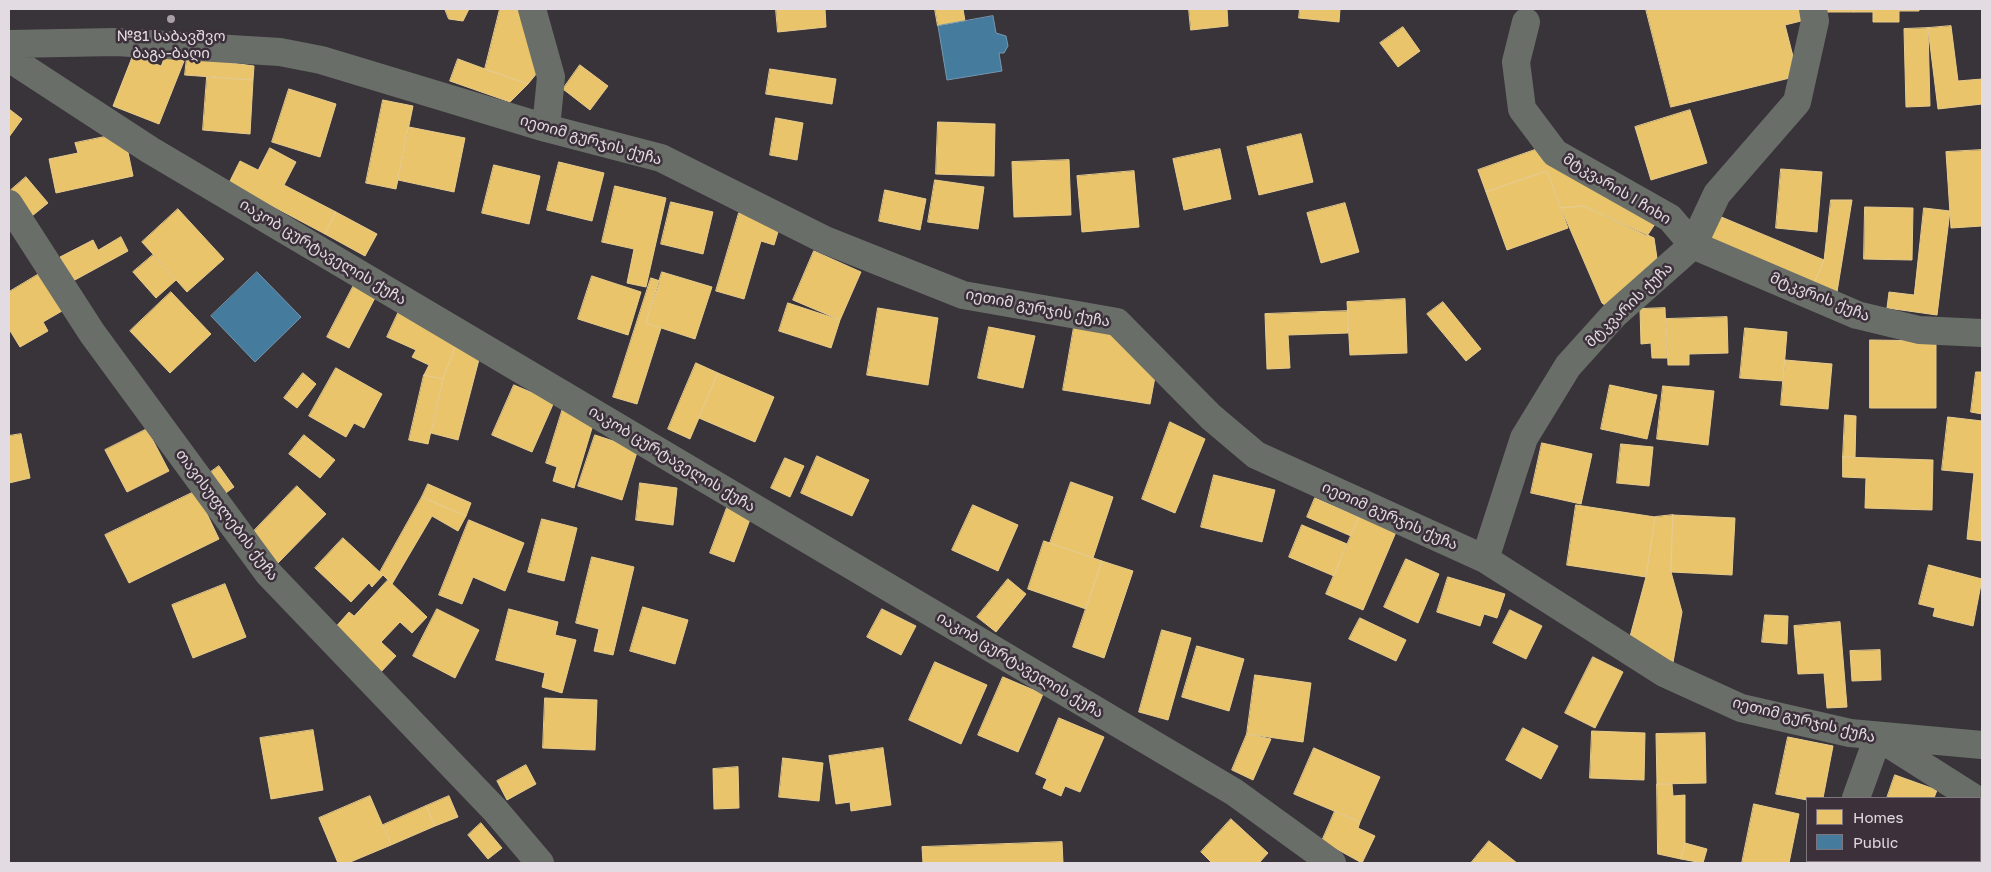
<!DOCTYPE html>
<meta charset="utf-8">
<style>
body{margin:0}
#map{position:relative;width:1991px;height:872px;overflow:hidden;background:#393439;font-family:"Golos Text",sans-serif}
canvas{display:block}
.frame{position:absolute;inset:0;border:10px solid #e2dbe1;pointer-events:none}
.legend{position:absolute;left:1806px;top:797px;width:175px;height:65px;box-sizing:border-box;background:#3c313b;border:1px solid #7e757d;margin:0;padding:6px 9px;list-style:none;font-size:15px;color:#e2dbe1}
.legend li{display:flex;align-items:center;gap:10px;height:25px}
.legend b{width:25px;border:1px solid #7e757d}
</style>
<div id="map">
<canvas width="1991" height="872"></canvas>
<div class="frame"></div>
<ul class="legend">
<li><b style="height:14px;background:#e9c46a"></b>Homes</li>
<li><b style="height:14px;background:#457b9d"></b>Public</li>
</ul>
</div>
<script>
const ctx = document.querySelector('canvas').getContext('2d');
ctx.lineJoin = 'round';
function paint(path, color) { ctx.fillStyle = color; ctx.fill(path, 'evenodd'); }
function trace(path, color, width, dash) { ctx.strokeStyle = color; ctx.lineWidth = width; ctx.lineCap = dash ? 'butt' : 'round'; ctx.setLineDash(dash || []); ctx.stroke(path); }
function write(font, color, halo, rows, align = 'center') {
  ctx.font = font + ' "Golos Text","Noto Sans Georgian",sans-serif'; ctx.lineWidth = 5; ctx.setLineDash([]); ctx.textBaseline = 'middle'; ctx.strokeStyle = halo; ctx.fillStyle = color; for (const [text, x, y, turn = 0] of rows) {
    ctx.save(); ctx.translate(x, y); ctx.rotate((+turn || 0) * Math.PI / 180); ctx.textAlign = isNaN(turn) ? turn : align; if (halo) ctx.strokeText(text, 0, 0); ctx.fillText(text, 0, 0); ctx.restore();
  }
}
const homes = new Path2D(`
 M445,9H469L463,21L449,19Z
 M500,9H515L522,11L537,73L528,84L485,69Z
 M776,9H825L826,27L778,32Z
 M935,9H963L965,21L938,26Z
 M1189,9H1227L1228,26L1191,30Z
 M1300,9H1340L1339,22L1299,18Z
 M1646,9H1806L1809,19L1785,25L1798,76L1671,107Z
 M1822,9H1854V12H1822Z
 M1854,9H1919V11H1899V22H1873V12H1854Z
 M1951,26L1958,81L1982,79V104L1938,109L1928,28Z
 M1403,27L1420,51L1398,67L1380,43Z
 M1928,28L1930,106L1906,107L1904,29Z
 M166,54L184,61L159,124L113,106L133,55L161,66Z
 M187,57L254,66L253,80L185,75Z
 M458,59L485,69L528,84L510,102L450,81Z
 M580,65L608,86L590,110L563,89Z
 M770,69L836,79L832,104L766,94Z
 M207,77L253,80L250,134L203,130Z
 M289,89L336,104L320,157L272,142Z
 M383,100L413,106L396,189L366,183Z
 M9,109L22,119L9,137Z
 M1690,110L1707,163L1651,180L1635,127Z
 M776,118L803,123L797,160L770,155Z
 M938,122L995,124L994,176L936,174Z
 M409,127L465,138L454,192L398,180Z
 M124,133L133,176L56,193L49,159L78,153L75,143Z
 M1301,134L1313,182L1259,195L1247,147Z
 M1543,147L1659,218L1647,236L1584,206L1561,208L1547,171L1486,192L1478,170Z
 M270,148L296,162L284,185L336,212L325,234L229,183L240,161L258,170Z
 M1220,149L1231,199L1184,210L1173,159Z
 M1982,150V226L1951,228L1946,152Z
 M1069,160L1071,215L1014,217L1012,162Z
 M559,162L604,173L592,221L547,210Z
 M494,165L540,176L529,224L482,213Z
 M1781,169L1822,172L1817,232L1776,228Z
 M1134,171L1139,227L1082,232L1077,176Z
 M1547,171L1568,228L1507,250L1486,192Z
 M26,177L48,203L32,216L11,190Z
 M935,180L984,187L978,229L928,222Z
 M615,186L666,198L646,287L627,283L634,249L602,242Z
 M885,190L926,199L920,230L879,221Z
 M1831,200H1852L1837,292L1812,288L1824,260Z
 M671,202L713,212L703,254L661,244Z
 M1345,203L1359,252L1321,263L1307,213Z
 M1584,206L1654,238L1658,265L1615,312L1602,303L1561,208Z
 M1865,207L1913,208L1912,260L1864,259Z
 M1924,208L1950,211L1937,315L1887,308L1889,292L1914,295Z
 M178,209L224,259L187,292L142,242Z
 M336,212L377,234L365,256L325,234Z
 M739,213L780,225L774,245L761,241L744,299L716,291Z
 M1719,216L1824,260L1812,288L1707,244Z
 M121,237L128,251L73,281L60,257L93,240L98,250Z
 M814,251L861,272L840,320L793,300Z
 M153,255L176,280L156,298L133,272Z
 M662,272L712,287L695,339L646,323Z
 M39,274L62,311L43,322L48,331L20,347L9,329V292Z
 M592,276L641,292L628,335L578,319Z
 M651,278L660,281L646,323L661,328L637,404L613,397Z
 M355,283L377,294L349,348L327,337Z
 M171,292L211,334L170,373L130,331Z
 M1405,299L1407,353L1350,355L1347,302Z
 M1443,302L1481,349L1466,361L1427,314Z
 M788,303L840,320L831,348L779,331Z
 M878,308L938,318L928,385L867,375Z
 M1665,308L1667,358H1652L1651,343L1641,344L1640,309Z
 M400,309L459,337L443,379L424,375L429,365L412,357L416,350L387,337Z
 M1348,311V333L1288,335L1290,368L1267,369L1265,314Z
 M1727,317L1728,353L1689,354V365H1668L1666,319Z
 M989,327L1035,336L1023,388L978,378Z
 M1074,327L1115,334L1155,377L1150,404L1063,390Z
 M1745,328L1787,332L1783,381L1740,378Z
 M459,337L482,348L458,440L431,433L443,379Z
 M1870,340L1936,341V408H1870Z
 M1785,360L1832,364L1828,409L1781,405Z
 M696,363L718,373L690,439L668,429Z
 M336,368L382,394L364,428L354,423L346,437L309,416Z
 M1976,372H1982V414L1971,412Z
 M303,373L316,384L297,408L284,398Z
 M718,373L774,397L755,442L699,418Z
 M424,375L443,379L428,444L409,440Z
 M514,385L554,402L532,452L492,435Z
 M1610,385L1657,395L1647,439L1601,429Z
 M1663,386L1714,391L1708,445L1657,439Z
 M563,408L595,418L574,488L553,481L557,467L546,463Z
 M1845,415L1856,416L1855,457H1843Z
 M1948,417L1982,421V541L1967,539L1974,473L1942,470Z
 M1170,422L1205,439L1175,513L1142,499Z
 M147,429L169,471L127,492L105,450Z
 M21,434L30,478L9,483V436Z
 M304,435L335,460L320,478L289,454Z
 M595,435L638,449L622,500L578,486Z
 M1542,443L1592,454L1581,504L1531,493Z
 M1621,444L1653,447L1649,486L1617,483Z
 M817,456L869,480L852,516L801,493Z
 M1843,457L1933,460L1932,510L1865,508L1866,478L1843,477Z
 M785,458L804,466L790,497L771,488Z
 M219,466L234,487L223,495L208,474Z
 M1214,475L1275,490L1262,542L1201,527Z
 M1071,482L1113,497L1093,558L1050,543Z
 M640,483L677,488L673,525L636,520Z
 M428,484L471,503L466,516L422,497Z
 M297,486L326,514L278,563L250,535Z
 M196,491L219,539L129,583L105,535Z
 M422,497L466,516L458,531L432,516L392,584L380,572Z
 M1315,498L1359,517L1351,536L1307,517Z
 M728,505L752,514L734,562L710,553Z
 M973,505L1018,525L998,571L952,550Z
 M1576,505L1655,517L1646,577L1567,565Z
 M1673,515L1671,572L1682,612L1672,668L1628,644L1646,577L1655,517Z
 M1673,515L1735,518L1732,575L1671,572Z
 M1359,517L1396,532L1363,610L1326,594Z
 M542,519L577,528L564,581L528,572Z
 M469,520L524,543L505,591L473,577L462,604L439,595Z
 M1302,525L1347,544L1334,576L1289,557Z
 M343,538L383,575L372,587L369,583L351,602L315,568Z
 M1044,541L1102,561L1086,609L1028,589Z
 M592,557L634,567L613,655L594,651L599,629L576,623Z
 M1406,559L1439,574L1418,623L1384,607Z
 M1102,561L1133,571L1104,658L1073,647Z
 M1929,565L1982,579L1973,626L1933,616L1935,608L1919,604Z
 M1448,577L1505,594L1497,618L1484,614L1480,626L1437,612Z
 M1008,579L1026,594L996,632L977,617Z
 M388,580L427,617L412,633L400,622L381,642L396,656L380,673L333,630L349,612L354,616Z
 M225,584L246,637L193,658L172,605Z
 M643,607L688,620L675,664L630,651Z
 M437,609L479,630L455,678L413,656Z
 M509,609L558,622L555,635L576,640L562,693L542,687L545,673L496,660Z
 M882,609L916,626L901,655L867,637Z
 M1510,610L1542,626L1526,659L1493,643Z
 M1765,615L1788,616L1787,644L1762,642Z
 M1360,618L1406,640L1396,661L1349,639Z
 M1840,622L1847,707L1827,708L1824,673L1798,674L1794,626Z
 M1162,630L1191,638L1168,720L1139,712Z
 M1197,646L1244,659L1229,711L1182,697Z
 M1880,650L1881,680L1852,681L1850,651Z
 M1593,657L1623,672L1595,728L1565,713Z
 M935,662L987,685L961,744L909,720Z
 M1255,675L1311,683L1303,742L1247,734Z
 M1003,677L1043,694L1018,752L978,735Z
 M545,698L597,700L595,750L543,748Z
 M1059,718L1104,737L1080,792L1065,786L1061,796L1043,788L1047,779L1036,774Z
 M1523,728L1558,746L1541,779L1506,760Z
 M313,730L323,790L271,799L260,738Z
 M1592,731L1645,733L1644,780L1590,778Z
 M1705,733L1706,783L1657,784L1656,734Z
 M1247,734L1271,739L1253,780L1232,770Z
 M1788,737L1833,746L1823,798H1807V800L1776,794Z
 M883,748L891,805L851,811L850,802L836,804L829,756Z
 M1314,748L1380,777L1360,822L1294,794Z
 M783,758L823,763L819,801L779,797Z
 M526,765L536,784L507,800L497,781Z
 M738,767L739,808L714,809L713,769Z
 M1895,775L1937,790L1934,798H1887Z
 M1657,784H1672L1673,796L1685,795V843L1681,859L1658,854Z
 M370,796L391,845L348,863H338L319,818Z
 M449,796L458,817L435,826L426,806Z
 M1754,804L1799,814L1789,863H1742Z
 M426,806L435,826L391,845L383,825Z
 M1335,811L1360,822L1358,828L1375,836L1362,863L1322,841Z
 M1231,819L1268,853L1259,863H1212L1201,852Z
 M1980,819L1982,820V863L1976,861H1980Z
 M481,823L502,848L488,859L468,835Z
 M1489,841L1517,863H1471Z
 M1062,842L1063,863H923L922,847Z
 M1685,843L1707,849L1703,863L1681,859Z`);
const public = new Path2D(`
 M993,16L996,33L1006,36L1008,46L1004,53H999L1002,71L947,80L938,26Z
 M257,272L301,317L255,362L211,316Z`);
const minor = new Path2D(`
 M532,9L551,77L546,128
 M1526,22L1516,62L1522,109L1555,153L1670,218L1693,245L1857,315L1919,330L1982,333
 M9,44L116,42L280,52L321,60L546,128L661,158L825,240L963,295L1117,322L1211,417L1256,455L1485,559L1664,673L1741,708L1850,733L1982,745
 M9,58L150,150L1234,792L1332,863
 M9,204L92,333L268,573L495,810L540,863
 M1485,559L1524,438L1568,366L1614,315L1693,245L1717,194L1797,102L1815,21L1813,9
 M1881,739L1974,798
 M1856,798L1878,737
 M1834,863V861`);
const markers = [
 [171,19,5,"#a7a1a6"]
];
const poiNames = [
 ["№81 საბავშვო",171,36],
 ["ბაგა-ბაღი",171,53]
];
const streetNames = [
 ["იეთიმ გურჯის ქუჩა",591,140,16],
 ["მტკვარის I ჩიხი",1617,189,31],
 ["იაკობ ცურტაველის ქუჩა",323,252,31],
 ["მტკვრის ქუჩა",1820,297,22],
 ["მტკვარის ქუჩა",1629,305,-44],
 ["იეთიმ გურჯის ქუჩა",1038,308,11],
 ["იაკობ ცურტაველის ქუჩა",672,459,31],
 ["თავისუფლების ქუჩა",227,515,53],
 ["იეთიმ გურჯის ქუჩა",1390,516,24],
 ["იაკობ ცურტაველის ქუჩა",1020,665,31],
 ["იეთიმ გურჯის ქუჩა",1804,720,14]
];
paint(homes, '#e9c46a');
trace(homes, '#e7cb8e', 1);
paint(public, '#457b9d');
trace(public, '#7498b1', 1);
trace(minor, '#6a6e69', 28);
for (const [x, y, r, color] of markers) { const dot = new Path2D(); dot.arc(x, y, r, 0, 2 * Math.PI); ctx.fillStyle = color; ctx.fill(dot); trace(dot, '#3c313b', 2); }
write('15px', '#e2dbe1', '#3c313b', poiNames);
write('15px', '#e2dbe1', '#3c313b', streetNames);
</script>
